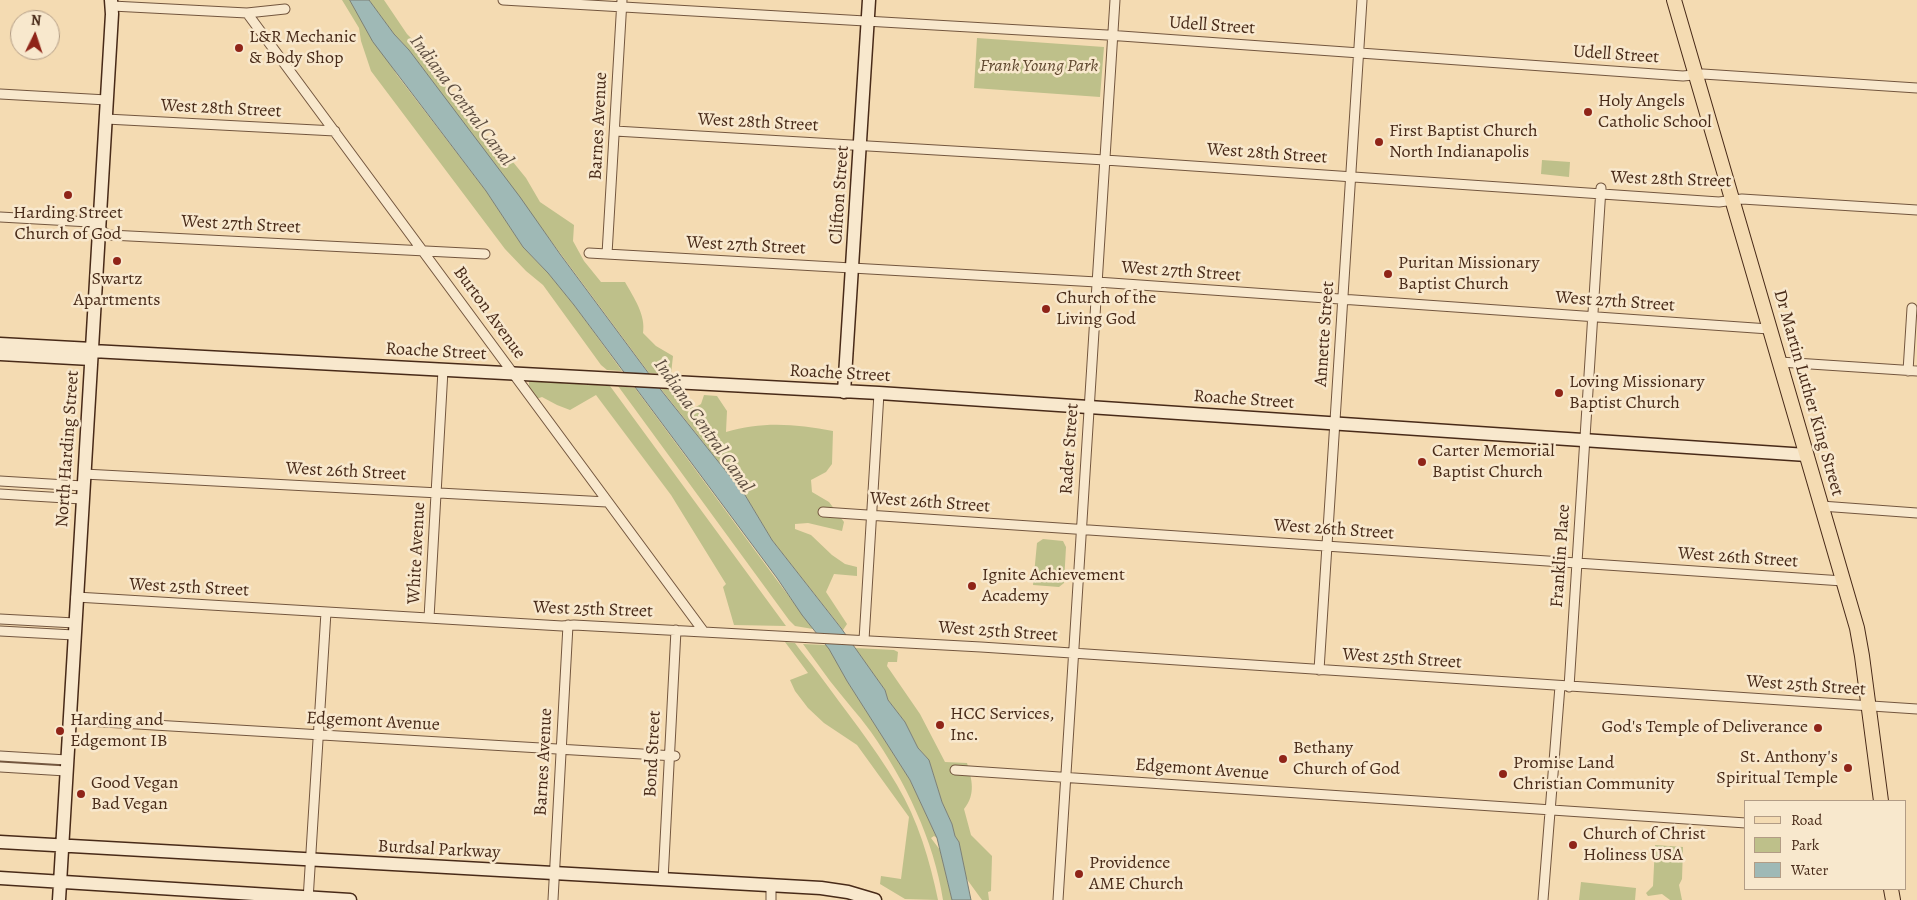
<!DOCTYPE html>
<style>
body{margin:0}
#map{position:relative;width:1917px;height:900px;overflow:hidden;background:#f4dbb2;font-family:Alegreya,serif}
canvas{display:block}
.legend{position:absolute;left:1744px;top:800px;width:162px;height:90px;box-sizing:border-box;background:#f8e8cd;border:1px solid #b29c85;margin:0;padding:6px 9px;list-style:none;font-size:15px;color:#482a18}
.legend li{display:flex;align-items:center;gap:10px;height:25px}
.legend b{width:25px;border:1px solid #b29c85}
.north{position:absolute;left:10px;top:10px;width:50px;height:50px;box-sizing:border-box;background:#f8e8cd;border:1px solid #b29c85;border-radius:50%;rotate:4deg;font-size:14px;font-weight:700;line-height:20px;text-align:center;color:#482a18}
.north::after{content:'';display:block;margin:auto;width:18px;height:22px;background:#8f2418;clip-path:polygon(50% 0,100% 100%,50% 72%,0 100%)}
</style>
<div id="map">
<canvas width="1917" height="900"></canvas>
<ul class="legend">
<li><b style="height:6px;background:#f4dbb2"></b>Road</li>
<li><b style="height:14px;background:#bec08a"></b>Park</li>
<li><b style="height:14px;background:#9fb9b6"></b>Water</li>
</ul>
<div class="north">N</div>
</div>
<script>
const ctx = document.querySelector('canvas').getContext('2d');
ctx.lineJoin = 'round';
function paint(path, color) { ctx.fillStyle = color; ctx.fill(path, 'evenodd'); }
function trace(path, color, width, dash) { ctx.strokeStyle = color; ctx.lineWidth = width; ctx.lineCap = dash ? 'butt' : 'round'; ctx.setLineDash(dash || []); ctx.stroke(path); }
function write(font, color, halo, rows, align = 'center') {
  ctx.font = font + ' Alegreya,serif'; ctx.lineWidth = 5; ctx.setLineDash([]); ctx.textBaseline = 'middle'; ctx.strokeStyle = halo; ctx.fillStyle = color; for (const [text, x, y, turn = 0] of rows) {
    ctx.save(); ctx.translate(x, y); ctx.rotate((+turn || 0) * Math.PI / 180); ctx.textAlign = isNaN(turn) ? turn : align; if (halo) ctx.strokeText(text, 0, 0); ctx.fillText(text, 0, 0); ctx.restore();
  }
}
const green = new Path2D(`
 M342,0H350L352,3L397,75L486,191L523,247L548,273L574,305L622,371L607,370L601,365L543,285L526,271L505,249L371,71L361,41L359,28Z
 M369,0H384L407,34L424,51L440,78L486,138L513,162L526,178L540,202L574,225L573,241L584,261L601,282H625C634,298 646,315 643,333L656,346L673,356L671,374L649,373C569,265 489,157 409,50L394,34Z
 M977,38L1104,47L1100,97L974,88Z
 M1542,160L1570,162L1569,177L1541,174Z
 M529,381L610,386L786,626L734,625L723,587L726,584L671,495L596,395L570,410L557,405L542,397L536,399L529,387Z
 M618,386L635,388L813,629L795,626L789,620Z
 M661,389L681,390L694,408L701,404L704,395L717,396L727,411L726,432C762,421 797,424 833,431L832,464L826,472L811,480L812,492L829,502L844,522L842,531L808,523L795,524V529L811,535L832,555L845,564L857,567V576L834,574L826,592L847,624L843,630L772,540L745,495Z
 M1043,539L1063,541L1066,547L1064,583L1059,587L1033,585L1037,543Z
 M785,642L795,643C802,653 811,663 818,673C845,710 874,746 897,785C918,820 930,861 938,900L905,899L880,884L881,876L901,879L909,817L857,745L824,723L808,708L795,691L790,680L808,673Z
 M803,644L826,645L829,648L847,681L910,780L937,838L934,836L931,838L940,850L952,900H943C934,840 905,781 871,732C858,714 843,698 830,681C821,669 812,656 803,644Z
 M855,648L894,650L898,652L897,662H888L887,666L920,714L945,762L967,763C972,780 976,794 964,809L971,835L992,856L991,891L988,892L989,900H982L966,878L959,842L955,836L952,824L942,802L929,760L918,748L905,722L888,700L885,690Z
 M1655,845L1683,847L1682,879L1679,885L1682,900H1670L1662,894L1648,896L1646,893L1653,886Z
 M1581,882L1636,888L1635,900H1579Z`);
const water = new Path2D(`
 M350,0H369L394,34L409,50L520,197L560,254L661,390L745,495L772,540L841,628L875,676L885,690L888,700L905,722L918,748L929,760L942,802L952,824L955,836L959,842L971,900H952L937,838L910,780L847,681L829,649L802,615L777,578L574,305L548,273L523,247L486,191L373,42Z`);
const street = new Path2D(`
 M503,0L1107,35L1683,76L1703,74L1917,88
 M112,6L247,13L285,9
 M247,13L704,632
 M0,94L107,100
 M106,119L335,131
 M615,131L1105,160L1719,202L1742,199L1917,210
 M0,217L90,222L105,233L110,235L485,254
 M589,253L1097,282L1769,329
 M607,254L622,0
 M1780,362L1917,371
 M1908,371L1912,308
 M84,474L607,502
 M0,481L83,486
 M0,494L82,499
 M1821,506L1917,513
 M823,512L1843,581
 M76,597L562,626L574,625L981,647L1917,709
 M429,618L443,370
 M0,619L75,623
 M0,631L74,635
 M864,640L879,393
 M1319,670L1362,0
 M1569,687L1601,188
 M70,720L675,756
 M0,756L67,760
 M0,767L66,771
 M955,770L1746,823
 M663,880L676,630
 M308,900L326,612
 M553,900L568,625
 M771,900V886
 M1058,900L1115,0
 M1543,900L1560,686`);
const secondary = new Path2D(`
 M0,344L92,349
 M92,351L879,393L1807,455
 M0,354L91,359
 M844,392L869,0
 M0,842L821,888L848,892L875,900
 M0,878L350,900
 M59,900L112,14L111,0`);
const primary = new Path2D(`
 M1674,0L1857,628L1862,656L1881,801
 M1891,889L1893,900`);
const markers = [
 [239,48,5,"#8f2418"],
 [1588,112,5,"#8f2418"],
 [1379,142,5,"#8f2418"],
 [68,195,5,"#8f2418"],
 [117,261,5,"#8f2418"],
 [1388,274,5,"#8f2418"],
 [1046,309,5,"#8f2418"],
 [1559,393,5,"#8f2418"],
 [1422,462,5,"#8f2418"],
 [972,586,5,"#8f2418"],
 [940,725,5,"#8f2418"],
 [1818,728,5,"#8f2418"],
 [60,731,5,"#8f2418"],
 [1283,759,5,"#8f2418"],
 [1848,768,5,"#8f2418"],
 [1503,774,5,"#8f2418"],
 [81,794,5,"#8f2418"],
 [1573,845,5,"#8f2418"],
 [1079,874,5,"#8f2418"]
];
const streetNames = [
 ["Udell Street",1212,26,4],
 ["Udell Street",1616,55,4],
 ["West 28th Street",221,109,3],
 ["West 28th Street",758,123,3],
 ["Barnes Avenue",599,126,-87],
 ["West 28th Street",1267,154,4],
 ["West 28th Street",1671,180,2],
 ["Clifton Street",840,195,-86],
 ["West 27th Street",241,225,3],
 ["West 27th Street",746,246,3],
 ["West 27th Street",1181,272,4],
 ["West 27th Street",1615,302,4],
 ["Burton Avenue",489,313,54],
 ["Annette Street",1325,334,-86],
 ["Roache Street",436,352,3],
 ["Roache Street",840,374,3],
 ["Dr Martin Luther King Street",1808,393,74],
 ["Roache Street",1244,400,4],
 ["North Harding Street",68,449,-86],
 ["Rader Street",1070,449,-86],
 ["West 26th Street",346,472,3],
 ["West 26th Street",930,503,4],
 ["West 26th Street",1334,530,4],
 ["White Avenue",417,553,-87],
 ["Franklin Place",1561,556,-86],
 ["West 26th Street",1738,558,4],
 ["West 25th Street",189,588,3],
 ["West 25th Street",593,610,2],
 ["West 25th Street",998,632,4],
 ["West 25th Street",1402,659,4],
 ["West 25th Street",1806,686,4],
 ["Edgemont Avenue",373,722,3],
 ["Bond Street",653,754,-87],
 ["Barnes Avenue",544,762,-87],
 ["Edgemont Avenue",1202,770,4],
 ["Burdsal Parkway",439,850,3]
];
const poiNames = [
 ["L&R Mechanic",249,38],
 ["& Body Shop",249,59],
 ["Holy Angels",1598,102],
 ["Catholic School",1598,123],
 ["First Baptist Church",1389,132],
 ["North Indianapolis",1389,153],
 ["Harding Street",68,214,"center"],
 ["Church of God",68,235,"center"],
 ["Puritan Missionary",1398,264],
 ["Baptist Church",1398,285],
 ["Swartz",117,280,"center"],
 ["Apartments",117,301,"center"],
 ["Church of the",1056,299],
 ["Living God",1056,320],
 ["Loving Missionary",1569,383],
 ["Baptist Church",1569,404],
 ["Carter Memorial",1432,452],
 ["Baptist Church",1432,473],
 ["Ignite Achievement",982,576],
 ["Academy",982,597],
 ["HCC Services,",950,715],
 ["Inc.",950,736],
 ["Harding and",70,721],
 ["Edgemont IB",70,742],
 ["God's Temple of Deliverance",1808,728,"right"],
 ["Bethany",1293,749],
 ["Church of God",1293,770],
 ["St. Anthony's",1838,758,"right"],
 ["Spiritual Temple",1838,779,"right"],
 ["Promise Land",1513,764],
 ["Christian Community",1513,785],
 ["Good Vegan",91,784],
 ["Bad Vegan",91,805],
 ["Church of Christ",1583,835],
 ["Holiness USA",1583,856],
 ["Providence",1089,864],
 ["AME Church",1089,885]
];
const parkNames = [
 ["Frank Young Park",1039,67]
];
const waterNames = [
 ["Indiana Central Canal",461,101,53],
 ["Indiana Central Canal",703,426,55]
];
paint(green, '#bec08a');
paint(water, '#9fb9b6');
trace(water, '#7c8077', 1);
trace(street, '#73563e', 11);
trace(secondary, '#482a18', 15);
trace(primary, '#482a18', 16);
trace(street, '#f8e8cd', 9);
trace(secondary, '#f8e8cd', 12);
trace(primary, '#f4dbb2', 14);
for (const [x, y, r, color] of markers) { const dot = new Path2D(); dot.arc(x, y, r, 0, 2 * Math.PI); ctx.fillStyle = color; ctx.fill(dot); trace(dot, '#f8e8cd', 2); }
write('18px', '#482a18', '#f8e8cd', streetNames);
write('18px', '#482a18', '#f8e8cd', poiNames, 'left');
write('italic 18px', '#60482f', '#f8e8cd', parkNames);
write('italic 19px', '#5e4e40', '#f8e8cd', waterNames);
</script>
